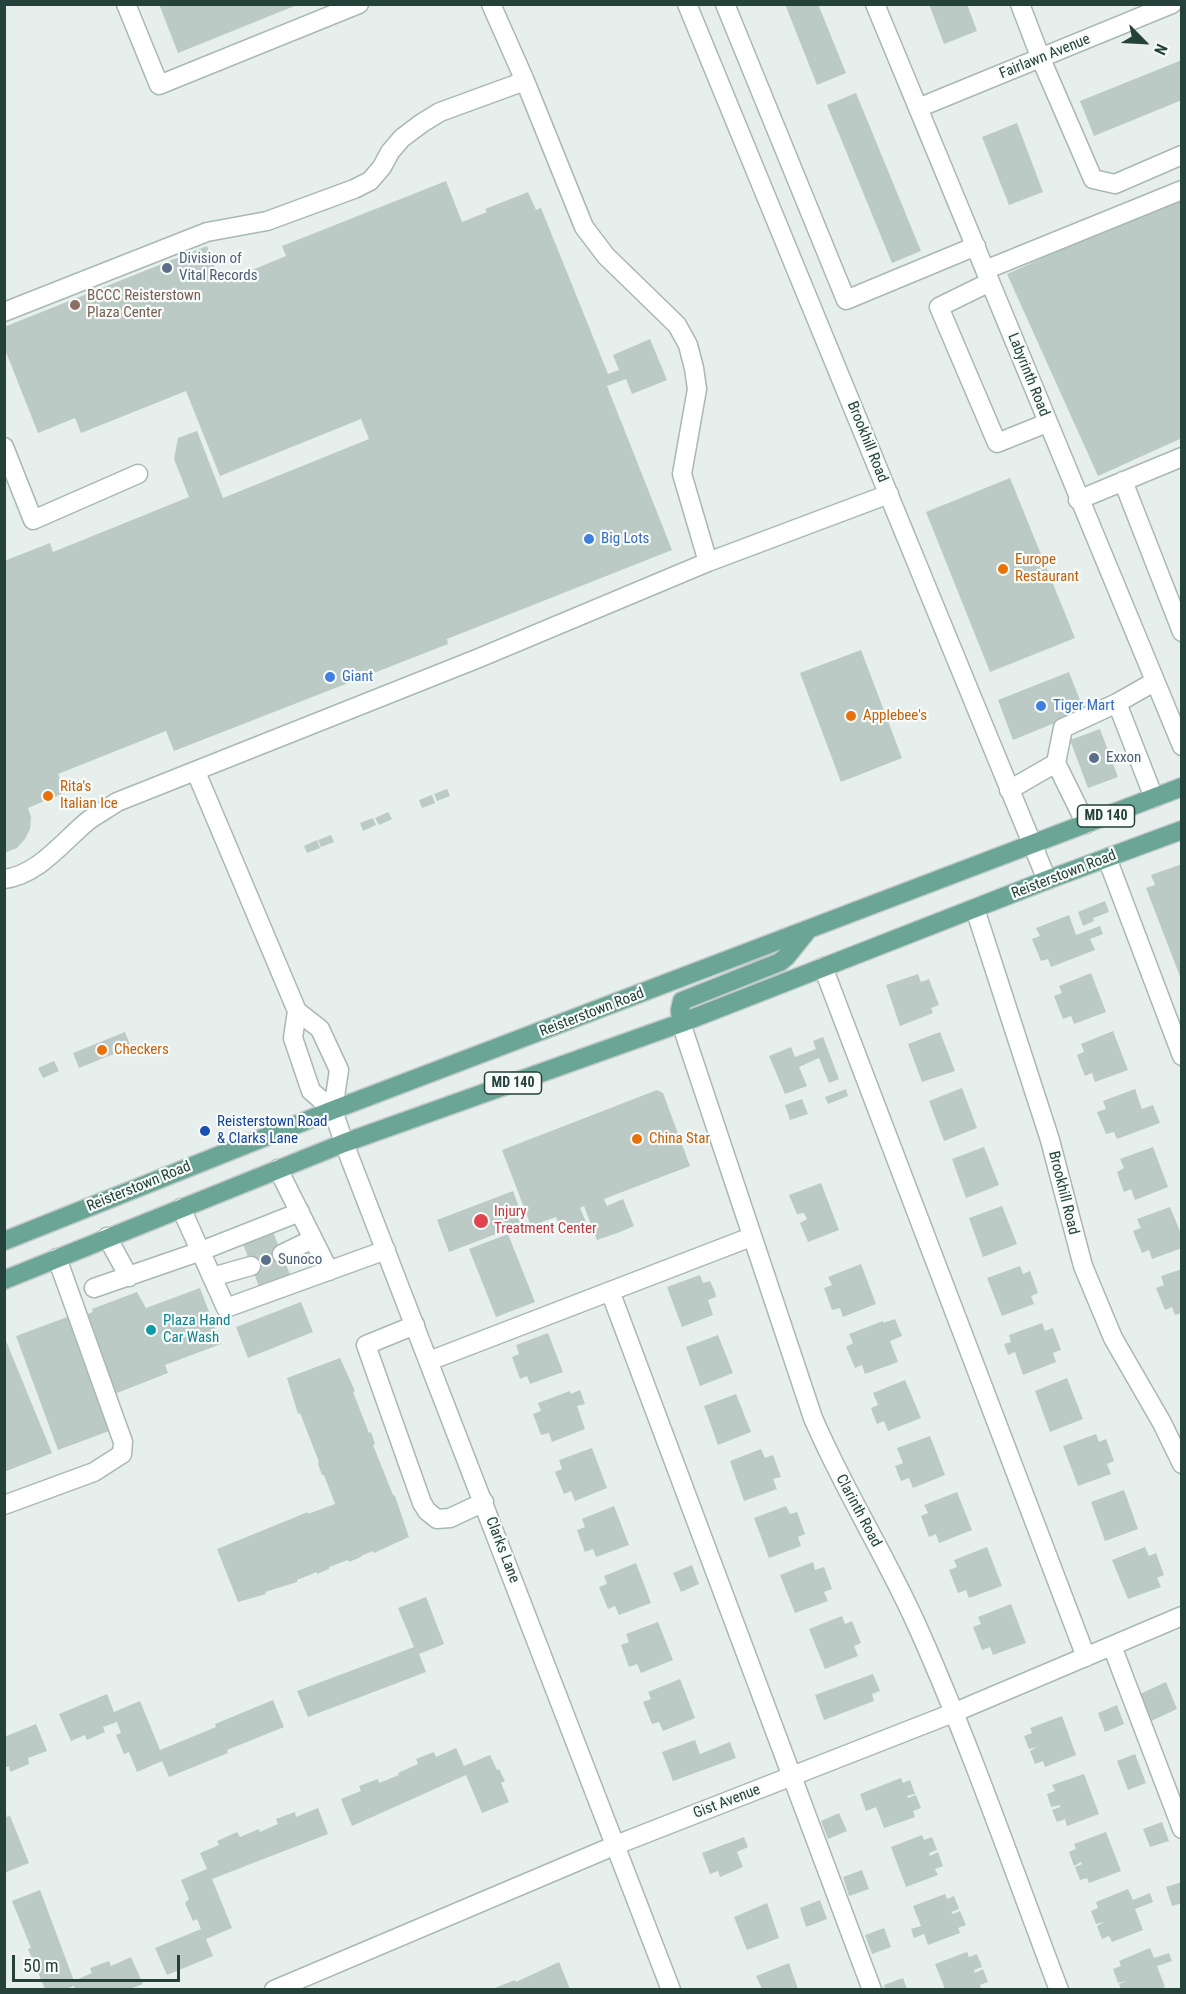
<!DOCTYPE html>
<style>
body{margin:0}
#map{position:relative;width:1186px;height:1994px;overflow:hidden;background:#e6efeb;font-family:"Roboto Condensed",sans-serif}
canvas{display:block}
.frame{position:absolute;inset:0;border:6px solid #24423a;pointer-events:none}
.north{position:absolute;left:1114px;top:12px;width:60px;height:60px;-webkit-text-stroke:4px #f7fbf9;paint-order:stroke;rotate:114deg;font-size:16px;font-weight:700;line-height:24px;text-align:center;color:#24423a}
.north::after{content:'';display:block;margin:auto;width:21px;height:27px;background:#24423a;clip-path:polygon(50% 0,100% 100%,50% 72%,0 100%)}
.scale{position:absolute;left:12px;top:1955px;width:168px;height:27px;box-sizing:border-box;border:3px solid #24423a;border-top:0;padding-left:8px;font-size:18px;line-height:21px;white-space:nowrap;color:#24423a;-webkit-text-stroke:4px #f7fbf9;paint-order:stroke}
</style>
<div id="map">
<canvas width="1186" height="1994"></canvas>
<div class="frame"></div>
<div class="north">N</div>
<div class="scale">50 m</div>
</div>
<script>
const ctx = document.querySelector('canvas').getContext('2d');
ctx.lineJoin = 'round';
function paint(path, color) { ctx.fillStyle = color; ctx.fill(path, 'evenodd'); }
function trace(path, color, width, dash) { ctx.strokeStyle = color; ctx.lineWidth = width; ctx.lineCap = dash ? 'butt' : 'round'; ctx.setLineDash(dash || []); ctx.stroke(path); }
function write(font, color, halo, rows, align = 'center') {
  ctx.font = font + ' "Roboto Condensed",sans-serif'; ctx.lineWidth = 4.5; ctx.setLineDash([]); ctx.textBaseline = 'middle'; ctx.strokeStyle = halo; ctx.fillStyle = color; for (const [text, x, y, turn = 0] of rows) {
    ctx.save(); ctx.translate(x, y); ctx.rotate((+turn || 0) * Math.PI / 180); ctx.textAlign = isNaN(turn) ? turn : align; if (halo) ctx.strokeText(text, 0, 0); ctx.fillText(text, 0, 0); ctx.restore();
  }
}
const building = new Path2D(`
 M159,4H297V5L178,53Z
 M785,4H818L846,73L817,85Z
 M929,4H967L977,31L944,44Z
 M1182,60V100L1094,136L1080,101Z
 M856,93L921,251L892,263L827,105Z
 M1017,123L1043,192L1009,205L982,137Z
 M446,181L462,222L487,212L485,209L528,192L536,210L541,208L608,374L619,370L613,355L650,339L667,380L632,394L626,379L607,386L672,550L447,639L448,644L174,751L166,731L58,774L66,792L28,808L31,817L30,829L25,839L17,848L4,853V561L50,543L53,552L189,497L174,459L178,438L197,431L223,498L369,439L361,419L220,476L186,391L81,433L75,418L38,433L4,347V327L207,246L221,283L286,256L282,246Z
 M1182,195V438L1098,476L1007,274Z
 M1010,478L1075,638L990,672L926,512Z
 M861,650L902,758L841,782L800,673Z
 M1069,672L1084,711L1013,740L998,700Z
 M1100,729L1118,777L1088,788L1070,740Z
 M447,789L450,796L437,801L434,794Z
 M432,795L435,803L422,808L419,800Z
 M388,812L392,819L379,825L375,818Z
 M373,818L376,825L363,831L360,823Z
 M331,835L334,842L321,847L318,840Z
 M317,840L320,848L307,853L304,846Z
 M1182,864V979H1181L1146,888L1155,885L1151,875Z
 M1105,901L1109,912L1093,918L1094,921L1083,926L1078,912Z
 M1069,915L1076,935L1100,926L1103,934L1090,939L1095,950L1051,967L1048,959L1041,961L1032,939L1040,936L1036,928Z
 M1091,973L1106,1012L1074,1024L1071,1016L1063,1019L1054,996L1062,993L1059,986Z
 M918,974L921,982L929,979L939,1005L931,1008L933,1013L900,1026L886,985Z
 M1113,1031L1128,1070L1095,1082L1092,1073L1085,1076L1081,1066L1077,1055L1084,1052L1081,1044Z
 M125,1032L131,1047L79,1068L73,1053Z
 M940,1032L955,1071L922,1082L908,1044Z
 M823,1037L839,1079L829,1083L819,1058L799,1067L807,1086L785,1094L769,1056L791,1047L795,1057L816,1049L813,1041Z
 M54,1061L59,1071L43,1078L38,1068Z
 M962,1088L977,1128L944,1141L929,1101Z
 M846,1089L848,1096L828,1104L825,1097Z
 M1135,1089L1142,1109L1153,1105L1160,1123L1117,1139L1114,1132L1106,1134L1097,1112L1106,1109L1103,1101Z
 M657,1090L663,1093L690,1166L604,1199L607,1206L623,1199L634,1226L620,1232L597,1240L584,1206L580,1208L586,1222L562,1231L556,1217L531,1226L502,1150Z
 M802,1099L808,1114L790,1120L785,1105Z
 M984,1147L999,1185L966,1198L952,1159Z
 M1153,1147L1168,1187L1135,1200L1131,1189L1124,1192L1120,1181L1117,1172L1124,1168L1120,1159Z
 M821,1183L839,1230L808,1242L800,1223L807,1219L804,1213L797,1214L789,1195Z
 M513,1191L525,1223L449,1252L437,1220Z
 M1002,1206L1017,1244L983,1257L969,1218Z
 M1170,1207L1182,1236V1248L1152,1259L1149,1250L1142,1253L1133,1231L1141,1228L1137,1219Z
 M273,1232L291,1277L260,1289L243,1244Z
 M508,1234L535,1302L496,1317L469,1249Z
 M861,1264L876,1304L843,1317L840,1308L832,1310L824,1288L832,1285L828,1277Z
 M1020,1266L1023,1274L1030,1271L1038,1293L1031,1296L1034,1304L1002,1316L987,1278Z
 M1182,1269V1313L1175,1315L1172,1307L1165,1310L1156,1288L1164,1285L1161,1276Z
 M700,1275L703,1283L710,1281L715,1292L716,1297L708,1300L713,1315L682,1327L667,1287Z
 M200,1288L221,1344L165,1365L168,1373L112,1395L82,1316L93,1312L92,1309L137,1292L146,1308Z
 M301,1302L313,1332L248,1358L236,1327Z
 M70,1316L112,1430L58,1450L16,1336Z
 M895,1319L902,1336L890,1341L898,1362L865,1374L862,1365L855,1368L846,1347L853,1343L849,1334L883,1321V1323Z
 M1042,1323L1045,1331L1053,1328L1061,1350L1053,1353L1056,1362L1023,1375L1015,1352L1008,1355L1004,1344L1011,1342L1009,1335Z
 M548,1333L563,1372L530,1384L527,1376L520,1379L512,1357L519,1354L516,1345Z
 M718,1335L733,1373L700,1386L686,1347Z
 M4,1336L52,1453L4,1472Z
 M340,1358L355,1391L353,1392L369,1433L371,1432L375,1444L373,1445L393,1495L395,1496L409,1537L374,1553L373,1551L361,1556V1557L349,1562L348,1560L329,1567V1569L317,1574V1572L297,1580V1582L265,1592L266,1594L238,1602L217,1549L308,1512V1514L335,1504L324,1475H322L318,1464L319,1462L300,1413L298,1414L287,1378Z
 M1067,1378L1083,1419L1050,1432L1035,1391Z
 M905,1380L921,1418L888,1431L884,1421L877,1424L873,1414L871,1408L878,1405L873,1393Z
 M580,1390L585,1404L577,1406L585,1429L552,1442L549,1433L541,1435L533,1414L541,1411L538,1403L570,1391L571,1394Z
 M736,1394L751,1432L718,1445L704,1406Z
 M1096,1434L1099,1442L1106,1439L1114,1461L1107,1464L1111,1474L1078,1486L1063,1446Z
 M930,1436L945,1475L913,1488L909,1478L901,1481L895,1466L903,1463L897,1448Z
 M592,1448L607,1488L575,1501L571,1491L564,1494L555,1472L562,1469L559,1460Z
 M761,1449L765,1458L773,1455L781,1477L773,1479L777,1489L744,1501L730,1461Z
 M1124,1490L1138,1529L1105,1541L1091,1502Z
 M957,1492L972,1530L939,1543L936,1534L929,1537L921,1516L928,1513L924,1505Z
 M614,1506L629,1545L596,1557L593,1549L585,1552L577,1530L585,1527L582,1519Z
 M786,1506L790,1514L797,1512L805,1534L798,1537L801,1546L769,1558L754,1518Z
 M987,1547L1002,1586L969,1598L966,1590L958,1593L949,1570L957,1567L954,1560Z
 M1145,1547L1149,1556L1156,1553L1164,1575L1157,1578L1161,1587L1128,1599L1112,1560Z
 M813,1562L815,1570L824,1567L832,1589L824,1592L828,1601L795,1613L780,1575Z
 M636,1563L651,1603L619,1615L615,1606L608,1609L599,1587L607,1584L604,1576Z
 M692,1565L699,1584L681,1592L673,1573Z
 M426,1597L444,1644L419,1654L426,1672L308,1717L297,1691L414,1647L398,1608Z
 M1011,1604L1026,1643L993,1655L990,1647L982,1650L973,1627L981,1624L978,1617Z
 M842,1616L845,1624L852,1621L861,1643L854,1646L858,1656L825,1669L809,1629Z
 M658,1622L673,1660L641,1673L637,1664L629,1667L621,1645L629,1642L626,1634Z
 M873,1674L880,1691L872,1694L874,1701L824,1720L815,1695Z
 M680,1679L695,1718L663,1731L659,1722L652,1724L643,1702L651,1699L648,1692Z
 M1166,1682L1177,1709L1151,1721L1140,1694Z
 M107,1694L114,1712L140,1701L160,1750L216,1727L215,1724L273,1700L284,1727L227,1750L228,1753L169,1777L162,1761L137,1772L129,1752L124,1754L116,1735L121,1733L117,1722L103,1727L105,1732L87,1740L85,1735L71,1741L59,1714Z
 M1117,1705L1124,1724L1105,1732L1098,1713Z
 M1062,1716L1076,1755L1045,1767L1043,1761L1035,1764L1030,1751L1037,1747L1029,1749L1024,1736L1032,1733L1030,1728Z
 M36,1724L47,1751L28,1758L29,1764L10,1772L9,1766L4,1768V1737Z
 M695,1740L700,1754L730,1742L736,1758L673,1781L662,1752Z
 M456,1748L464,1766L490,1755L497,1770L499,1769L505,1781L501,1783L509,1802L482,1813L466,1775L352,1826L341,1799L361,1791L359,1786L378,1779L379,1783L399,1775L398,1773L418,1764L416,1759L434,1752L436,1757Z
 M1135,1754L1146,1783L1128,1790L1117,1761Z
 M1084,1774L1099,1814L1067,1826L1065,1819L1057,1822L1052,1810L1060,1807V1805L1051,1807L1047,1794L1055,1791L1052,1785Z
 M901,1778L903,1783L910,1780L915,1794L907,1796L908,1798L916,1795L921,1808L913,1811L915,1817L884,1828L876,1807L866,1811L860,1794Z
 M318,1808L328,1834L212,1879L232,1928L206,1939L213,1956L167,1975L155,1948L201,1929L197,1919L193,1921L185,1903L189,1899L181,1880L207,1869L200,1853L219,1845L217,1841L237,1832L240,1837L259,1829L260,1832L278,1824L276,1819L295,1812L296,1817Z
 M5,1811L7,1817L10,1816L29,1863L4,1873Z
 M839,1813L847,1831L828,1839L821,1821Z
 M1162,1822L1169,1841L1150,1847L1143,1829Z
 M1106,1832L1121,1871L1089,1883L1087,1878L1080,1880L1075,1867L1082,1864L1081,1862L1074,1866L1069,1852L1076,1849L1074,1844Z
 M922,1835L924,1840L932,1837L937,1850L929,1853L930,1856L938,1852L943,1866L935,1869L938,1875L906,1887L891,1847Z
 M744,1837L748,1847L737,1852L743,1867L720,1877L718,1871L710,1874L702,1853Z
 M862,1870L869,1889L849,1896L843,1877Z
 M1182,1882V1903L1172,1906L1166,1887Z
 M1128,1889L1133,1900L1150,1893L1153,1902L1135,1909L1143,1930L1112,1942L1109,1936L1102,1939L1097,1926L1104,1922L1096,1924L1091,1911L1098,1908L1096,1902Z
 M40,1890L74,1981L92,1973L90,1968L109,1961L111,1966L131,1957L143,1984L130,1989H75L74,1986L66,1989H45L28,1949L31,1948L12,1901Z
 M945,1894L947,1899L954,1896L959,1909L951,1912L953,1914L960,1911L966,1925L958,1928L960,1933L928,1945L924,1934L914,1938L911,1929L921,1926L913,1906Z
 M820,1900L827,1919L806,1927L800,1908Z
 M767,1903L779,1938L747,1950L734,1917Z
 M884,1928L891,1947L872,1954L865,1935Z
 M1150,1948L1154,1958L1169,1953L1172,1961L1157,1966L1165,1987L1160,1989H1121L1119,1984L1127,1981L1118,1983L1113,1969L1121,1966L1119,1961Z
 M967,1952L969,1957L977,1954L982,1967L974,1970L975,1973L983,1969L988,1982L980,1985L981,1989H945L935,1964Z
 M559,1962L570,1989H492L515,1980L516,1982Z
 M789,1963L798,1989H762L756,1976Z
 M903,1978L907,1989H885L884,1985Z`);
const minorTunnel = new Path2D(`
 M251,1266L282,1254`);
const minor = new Path2D(`
 M126,4L159,85L359,4
 M491,4L525,81L584,227L606,256L677,325L688,345L694,368L697,389L682,474L708,562
 M687,4L1047,880
 M725,4L846,300L976,246
 M875,4C978,251 1078,499 1182,746
 M1020,4L1041,59L1093,179L1115,184L1182,155
 M918,108L1172,4
 M985,270L1182,190
 M990,282L939,307L997,443L1047,423
 M4,312L207,232L267,221L354,189L370,181L382,167L390,152L402,138L422,123L440,112L525,81
 M4,447L33,520L138,474
 M1123,481L1182,632
 M1078,500L1182,457
 M1117,703L1154,798
 M1056,763L1086,824
 M196,772L297,1011L320,1029L339,1070L333,1110L344,1143L671,1990
 M1009,790L1056,763L1063,728L1117,703L1154,682
 M1107,858L1182,1056
 M4,879C39,875 64,840 89,820C98,814 108,808 117,802L479,658L708,562L889,494
 M975,909L1050,1140L1083,1266L1113,1338L1162,1423L1182,1464
 M823,967L1086,1657
 M297,1011L293,1038L311,1091L333,1110
 M681,1023L813,1418C844,1491 887,1557 919,1630C971,1747 1013,1869 1059,1990
 M278,1169L329,1271
 M181,1208L226,1308L386,1250
 M107,1237L129,1277
 M282,1254L313,1239
 M212,1277L251,1266
 M94,1288L201,1251L300,1212
 M610,1291L872,1990
 M415,1325L366,1345L422,1503L427,1511L437,1519L450,1518L484,1502
 M429,1361L751,1237
 M4,1505L94,1472L122,1454L123,1442L57,1258
 M1112,1646L1182,1829
 M274,1990L616,1845L953,1713L1182,1616`);
const major = new Path2D(`
 M681,1023L680,1010L682,1001L780,962L786,957L807,931
 M4,1241L333,1110L1182,787
 M4,1280L344,1143L681,1023L1047,880L1182,830`);
const markers = [
 [167,268,6,"#5c6f8a"],
 [75,305,6,"#8d6e63"],
 [589,539,6,"#3f7fe0"],
 [1003,569,6,"#e8710a"],
 [330,677,6,"#3f7fe0"],
 [1041,706,6,"#3f7fe0"],
 [851,716,6,"#e8710a"],
 [1094,758,6,"#5c6f8a"],
 [48,796,6,"#e8710a"],
 [102,1050,6,"#e8710a"],
 [205,1131,6,"#1a4fb4"],
 [637,1139,6,"#e8710a"],
 [481,1221,8,"#e0444e"],
 [266,1260,6,"#5c6f8a"],
 [151,1330,6,"#0f9aa8"]
];
const shields = [
 [1106,816,57],
 [513,1083,57]
];
const shieldNames = [
 ["MD 140",1106,816],
 ["MD 140",513,1083]
];
const streetNames = [
 ["Fairlawn Avenue",1045,57,-22],
 ["Labyrinth Road",1028,375,68],
 ["Brookhill Road",867,442,68],
 ["Reisterstown Road",1064,875,-21],
 ["Reisterstown Road",592,1013,-21],
 ["Reisterstown Road",139,1187,-22],
 ["Brookhill Road",1063,1193,76],
 ["Clarinth Road",858,1511,62],
 ["Clarks Lane",502,1550,69],
 ["Gist Avenue",727,1802,-21]
];
const serviceNames = [
 ["Division of",179,259],
 ["Vital Records",179,276],
 ["Exxon",1106,758],
 ["Sunoco",278,1260]
];
const educationNames = [
 ["BCCC Reisterstown",87,296],
 ["Plaza Center",87,313]
];
const shopNames = [
 ["Big Lots",601,539],
 ["Giant",342,677],
 ["Tiger Mart",1053,706]
];
const foodNames = [
 ["Europe",1015,560],
 ["Restaurant",1015,577],
 ["Applebee's",863,716],
 ["Rita's",60,787],
 ["Italian Ice",60,804],
 ["Checkers",114,1050],
 ["China Star",649,1139]
];
const transitNames = [
 ["Reisterstown Road",217,1122],
 ["& Clarks Lane",217,1139]
];
const healthNames = [
 ["Injury",494,1212],
 ["Treatment Center",494,1229]
];
const cultureNames = [
 ["Plaza Hand",163,1321],
 ["Car Wash",163,1338]
];
paint(building, '#bbcac4');
trace(minorTunnel, '#bfccc8', 18, [18, 9]);
trace(minor, '#a8b8b2', 21);
trace(major, '#c2cac8', 21);
trace(minor, '#fff', 18);
trace(major, '#6aa596', 18);
for (const [x, y, r, color] of markers) { const dot = new Path2D(); dot.arc(x, y, r, 0, 2 * Math.PI); ctx.fillStyle = color; ctx.fill(dot); trace(dot, '#f7fbf9', 2); }
for (const [x, y, w] of shields) { const box = new Path2D(); box.roundRect(x - w / 2, y - 11, w, 22, 4.5); ctx.fillStyle = '#f7fbf9'; ctx.fill(box); trace(box, '#24423a', 1.5); }
write('bold 14px', '#24423a', null, shieldNames);
write('15px', '#24423a', '#f7fbf9', streetNames);
write('15px', '#4e5e75', '#f7fbf9', serviceNames, 'left');
write('15px', '#785e54', '#f7fbf9', educationNames, 'left');
write('15px', '#366cbe', '#f7fbf9', shopNames, 'left');
write('15px', '#c56008', '#f7fbf9', foodNames, 'left');
write('15px', '#164399', '#f7fbf9', transitNames, 'left');
write('15px', '#be3a42', '#f7fbf9', healthNames, 'left');
write('15px', '#0d838f', '#f7fbf9', cultureNames, 'left');
</script>
